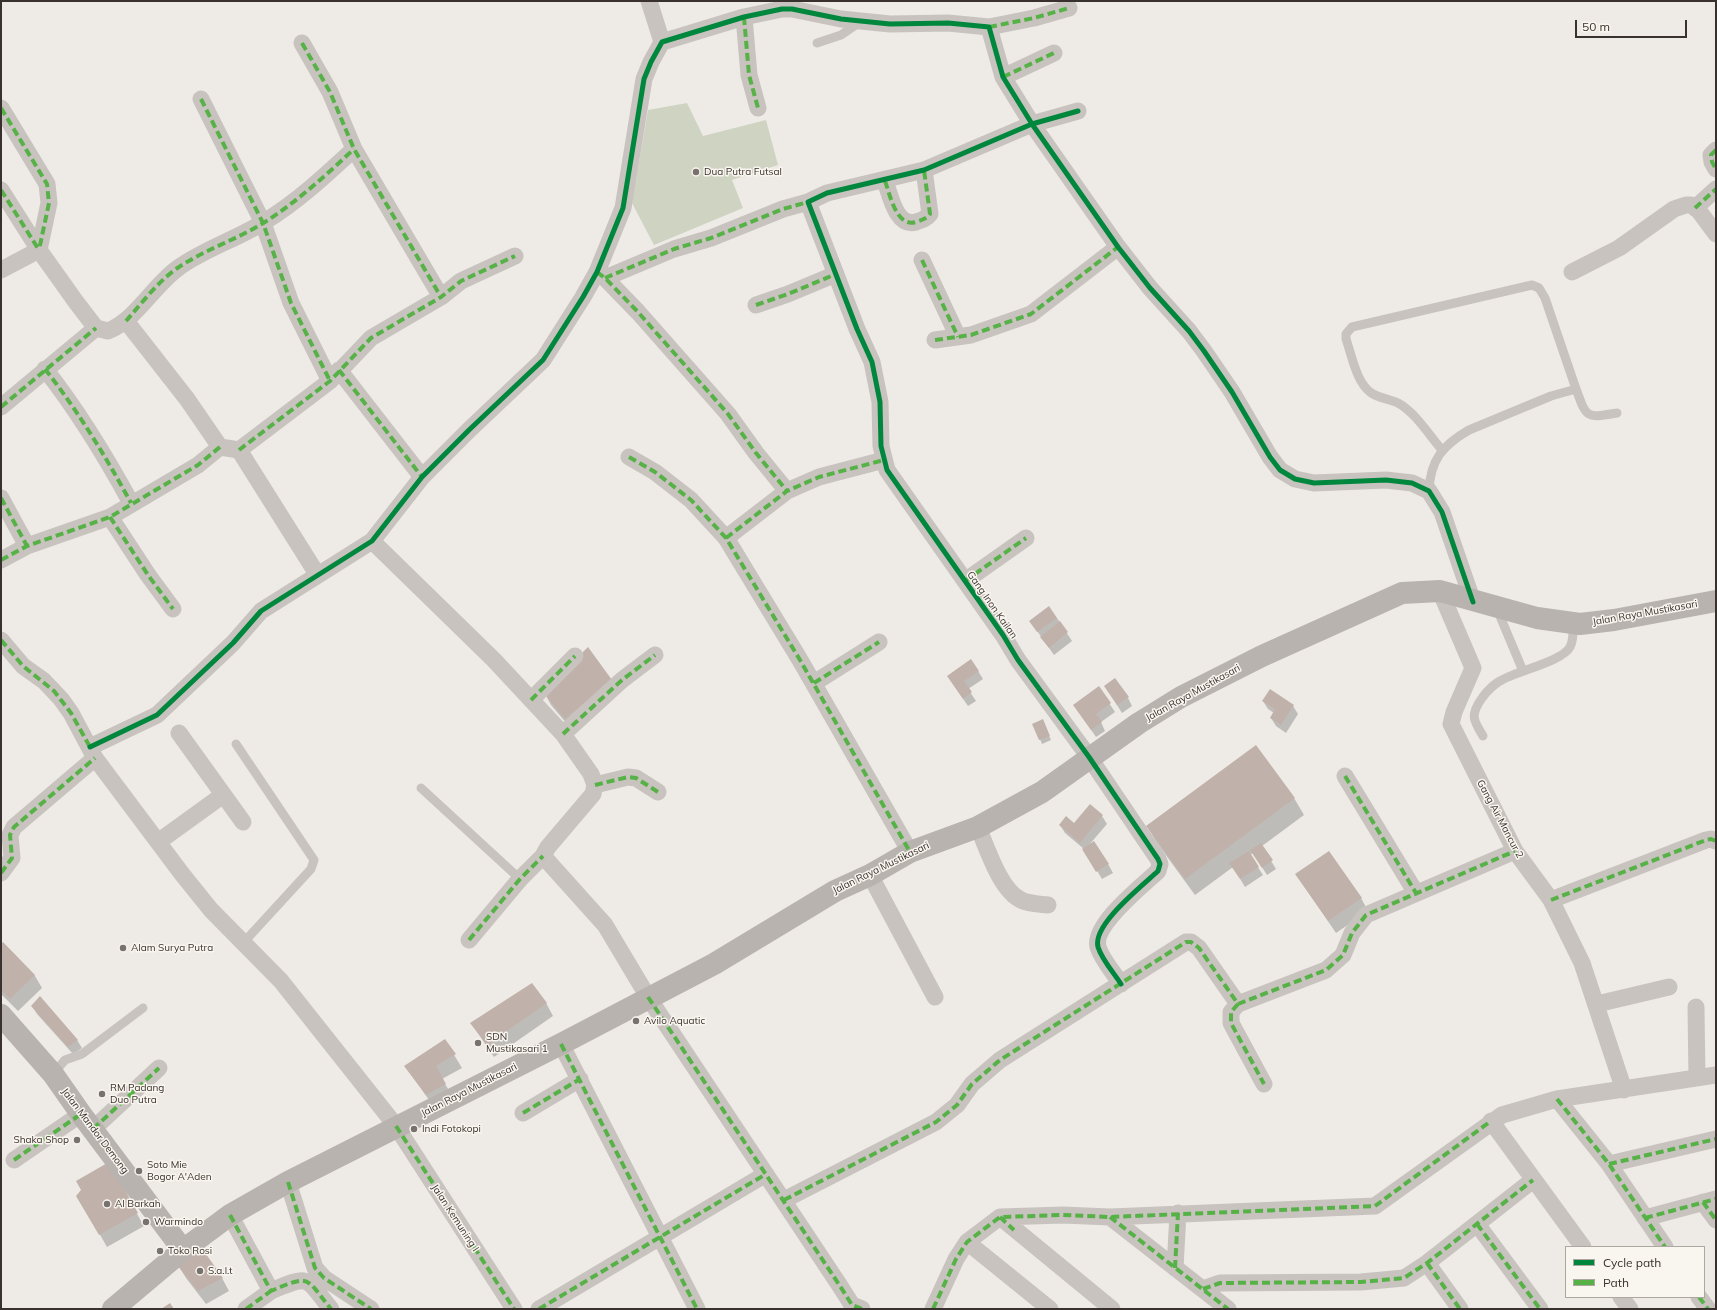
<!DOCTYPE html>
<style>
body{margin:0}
#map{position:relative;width:1717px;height:1310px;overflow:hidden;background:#eeebe6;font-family:Mulish,sans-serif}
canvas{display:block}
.frame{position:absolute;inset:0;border:2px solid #39312d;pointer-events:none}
.legend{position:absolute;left:1565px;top:1246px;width:140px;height:52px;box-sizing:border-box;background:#f9f5ef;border:1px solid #aca7a1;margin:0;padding:5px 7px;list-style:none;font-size:12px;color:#39312d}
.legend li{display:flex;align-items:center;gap:8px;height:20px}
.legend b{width:20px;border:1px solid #aca7a1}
.scale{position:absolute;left:1575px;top:20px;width:112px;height:18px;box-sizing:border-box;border:2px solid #39312d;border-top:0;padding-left:5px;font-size:12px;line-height:14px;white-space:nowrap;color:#39312d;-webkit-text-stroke:3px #f9f5ef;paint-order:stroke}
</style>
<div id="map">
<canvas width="1717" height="1310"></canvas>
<div class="frame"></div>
<ul class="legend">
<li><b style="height:5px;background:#00873e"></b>Cycle path</li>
<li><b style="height:5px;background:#56b246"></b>Path</li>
</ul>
<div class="scale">50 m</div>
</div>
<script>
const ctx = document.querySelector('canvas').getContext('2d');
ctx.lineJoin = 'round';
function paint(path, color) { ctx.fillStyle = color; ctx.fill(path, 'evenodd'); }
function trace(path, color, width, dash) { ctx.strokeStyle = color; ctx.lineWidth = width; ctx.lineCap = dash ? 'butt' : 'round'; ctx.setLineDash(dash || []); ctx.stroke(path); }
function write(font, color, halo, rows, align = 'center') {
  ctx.font = font + ' Mulish,sans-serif'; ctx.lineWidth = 3; ctx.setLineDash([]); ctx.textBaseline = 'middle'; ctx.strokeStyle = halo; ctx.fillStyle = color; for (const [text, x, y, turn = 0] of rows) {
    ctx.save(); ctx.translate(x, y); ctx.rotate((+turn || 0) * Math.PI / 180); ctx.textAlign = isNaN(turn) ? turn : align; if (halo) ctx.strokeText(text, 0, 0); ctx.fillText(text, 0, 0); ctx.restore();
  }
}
const green = new Path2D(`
 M687,103L703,136L766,120L778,165L732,180L743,208L654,245L632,203L648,110Z`);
const shadow = new Path2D(`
 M1057,618L1072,641L1054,655L1030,621Z
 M978,671L983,679L968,689L976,701L968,706L953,684Z
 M611,680L573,731L551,705L544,692Z
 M1105,686L1128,698L1132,706L1122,713Z
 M1099,688L1115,712L1101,722L1105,731L1096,737L1074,705Z
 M1263,701L1293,706L1298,714L1286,733L1276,726L1271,718L1274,713L1268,709Z
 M1034,724H1044L1051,740L1042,744Z
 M1294,798L1304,815L1262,846L1276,869L1267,875L1253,853L1250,855L1263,875L1245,887L1233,867L1195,895L1157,843L1147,826Z
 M1090,806L1102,816L1107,824L1089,845L1108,864L1113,873L1102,879L1084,849L1065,833L1060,825L1074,824Z
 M1296,874L1361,898L1368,911L1336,933Z
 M3,943L35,976L42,988L18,1011L1,994V946Z
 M546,1003L553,1016L494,1057L471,1023Z
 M32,1006L77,1040L82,1048L73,1054L37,1014Z
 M445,1040L462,1068L442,1079L453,1097L434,1107L405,1066Z
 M108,1164L144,1226L107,1247L78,1196Z
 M178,1265L222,1278L229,1291L206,1304L186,1278Z`);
const building = new Path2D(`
 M1049,606L1057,618L1037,632L1029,621Z
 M1060,621L1068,632L1049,648L1040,637Z
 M588,647L612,680L565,719L543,692Z
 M971,659L979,671L964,681L972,692L963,699L947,676Z
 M1115,678L1129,697L1117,705L1104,686Z
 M1099,686L1111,703L1096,714L1102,722L1091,730L1073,705Z
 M1270,689L1294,705L1281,725L1270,718L1275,709L1262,701Z
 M1043,719L1050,736L1039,740L1032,724Z
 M1256,745L1295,798L1185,879L1146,826Z
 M1090,804L1103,815L1080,843L1059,825L1066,816L1074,823Z
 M1094,841L1109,864L1096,872L1082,849Z
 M1261,843L1273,860L1262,868L1250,850Z
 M1249,851L1259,867L1240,879L1229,863Z
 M1329,851L1362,898L1328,921L1295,874Z
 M3,942L35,975L10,999L1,990V944Z
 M532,983L547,1003L487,1045L470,1023Z
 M40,996L78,1040L68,1047L31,1006Z
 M445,1039L456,1054L436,1066L446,1084L426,1095L404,1066Z
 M109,1162L138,1213L99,1235L76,1196L81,1190L76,1181Z
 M201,1247L223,1278L198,1291L177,1265Z
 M170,1303L174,1309H161Z`);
const service = new Path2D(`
 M817,43L841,35L860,22
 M1442,450C1429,435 1416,413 1398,403C1390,399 1377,398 1370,392C1356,381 1352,356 1346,339V334L1352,327L1532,285L1539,288L1545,298L1576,389
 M1429,491C1430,460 1443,445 1469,430L1551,396L1576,389C1587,419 1586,418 1617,413
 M1497,609L1523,671
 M1483,736C1473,720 1470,715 1482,698C1486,692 1495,683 1502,680C1517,671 1563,661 1570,647C1574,640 1573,631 1573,623
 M236,744L314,860L311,869L244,942
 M421,788L520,879
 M53,1074L65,1060L82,1054L143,1008`);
const minor = new Path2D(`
 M649,1L662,42
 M744,17L749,75L758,108
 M989,27L1034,18L1069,8
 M302,43L330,92L354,149L441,297
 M1003,77L1054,53
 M201,99L263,223L291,303L330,381
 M1,108L47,184L49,203L39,250L1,270
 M1078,111L1032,124L924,170L827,193L808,202L857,329L872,362L880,402L881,446L887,470L1003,635L1018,660L1089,757L1158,859L1160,864L1158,871C1142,886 1092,925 1098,947C1102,960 1114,973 1121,984
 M1716,150L1711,155L1712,162L1716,169
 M885,181C890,194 896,228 916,222C922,220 926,219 930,214L924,170
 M1,190L39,250L76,302L96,328L108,331C137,319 153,286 178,268C204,249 237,239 264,222C297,202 326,175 354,149
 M1695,208L1716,189
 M922,260L958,337
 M597,272L605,278L638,312L728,414L756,453L787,491
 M1572,272L1619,248L1674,209L1686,205H1691L1699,211L1716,234
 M605,278L674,249L711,238L783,209L808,202
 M756,305L788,294L836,274
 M126,321L187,399L220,447
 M935,340L971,335L1031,314L1118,247
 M45,369C78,411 106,457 131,503
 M339,370L422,477
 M1,407L96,328
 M239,450L330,381L371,338L441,297L461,281L515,256
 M629,457L655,472L691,500L726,538L800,660L910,852
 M1,498L27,546
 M110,517L148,575L173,609
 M726,538L787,491L819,477L884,460
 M372,541L494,660L563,734L591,774L595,785L593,794L548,847L543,856L605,925L648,997L840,1286L852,1305L862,1309
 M1,560L27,546L110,517L198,465L220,447L239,450L317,574
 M965,581L1026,538
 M1440,591L1473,668L1454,712L1451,724L1515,851L1551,900L1582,963L1624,1090
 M1,640L23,666L44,681L61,699L71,713L95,758L182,874L211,910L281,981L396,1126L514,1309
 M814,683L879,642
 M531,700L575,656
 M179,733L243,822
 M563,734L622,680L655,655
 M90,747L157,715L233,643L261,611L372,541L422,477L469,430L543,360L583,297L597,272L623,208L644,79L651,62L662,42L744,17L782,9H792L841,19L890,24L948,23L989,27L1003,77L1032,124L1118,247L1150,288L1189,331L1204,351L1232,392L1270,457L1280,470L1295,479L1314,483L1386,480L1412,483L1429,491L1442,512L1473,602
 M1345,776L1416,893
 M595,785L628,777L636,778L658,792
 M978,827C987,848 1000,890 1021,900C1029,904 1040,904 1048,905
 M158,842L223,795
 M1,873L12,858L10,835L14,827L95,758
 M870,875L935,997
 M1551,900L1706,840L1711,839L1716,841
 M469,940L520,879L543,856
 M1238,1004L1231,1012V1023L1264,1084
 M1597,1004L1669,987
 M1696,1007L1697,1078
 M561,1044L697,1309
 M1557,1099L1609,1164L1665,1247
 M523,1113L580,1079
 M1491,1121L1583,1247
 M93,1129L159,1068
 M14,1160L81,1114
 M1609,1164L1716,1139
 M288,1182L315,1268L324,1278L371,1309
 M784,1200L936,1122L957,1105L972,1084L1000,1060L1186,942H1191L1199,948L1238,1004L1326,970L1343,955L1352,933L1366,915L1515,851
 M1703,1202L1716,1220
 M230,1215L271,1291C311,1274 305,1277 331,1309
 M1000,1217L1112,1309
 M1110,1217L1228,1309
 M1645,1218L1716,1199
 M1477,1224L1540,1309
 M967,1242L1050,1309
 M1427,1263L1460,1309
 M1175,1268L1178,1213
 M1203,1289L1220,1283L1361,1282L1404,1278L1427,1263L1533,1180
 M1621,1297L1630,1309
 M1699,1297L1708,1309
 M246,1309L271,1291
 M539,1309L766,1174
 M933,1309L956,1259L967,1242L1000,1217L1063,1215L1110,1217L1375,1206L1502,1115L1557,1099L1716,1075`);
const secondary = new Path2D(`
 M1,1015L53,1074L81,1114L183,1250
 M113,1309L183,1250L230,1215L288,1182L561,1044L714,964L835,891L870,875L910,852L978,827L1042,792L1139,723L1181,697L1262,656L1402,593L1440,591L1537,618L1580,624L1614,620L1716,601`);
const quiet = new Path2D(`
 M744,17L749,75L758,108
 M989,27L1034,18L1069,8
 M302,43L330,92L354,149L441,297
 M1003,77L1054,53
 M201,99L263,223L291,303L330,381
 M1,108L47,184L49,203L39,250
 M1716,150L1711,155L1712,162L1716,169
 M885,181C890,194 896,228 916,222C922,220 926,219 930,214L924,170
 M1,190L39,250
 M1695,208L1716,189
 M922,260L958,337
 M597,272L605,278L638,312L728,414L756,453L787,491
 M605,278L674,249L711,238L783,209L808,202
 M756,305L788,294L836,274
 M126,321C142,303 158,281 179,267C206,249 238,239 265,222C298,201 326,175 354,149
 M935,340L971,335L1031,314L1118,247
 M45,369C78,411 106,457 131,503
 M339,370L422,477
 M1,407L96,328
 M239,450L330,381L371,338L441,297L461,281L515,256
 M629,457L655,472L691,500L726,538L800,660L910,852
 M1,498L27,546
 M110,517L148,575L173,609
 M726,538L787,491L819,477L884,460V457
 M1,560L27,546L110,517L198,465L220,447
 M965,581L1026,538
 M1,640L23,666L54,691L71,713L90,747L93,745
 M814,683L879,642
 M531,700L575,656
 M563,734L622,680L655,655
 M1345,776L1416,893
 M595,785L628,777L636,778L658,792
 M1,873L12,858L10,835L14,827L95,758
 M1551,900L1706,840L1711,839L1716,841
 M469,940L520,879L543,856
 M648,997L840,1286L852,1305L862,1309
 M1238,1004L1231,1012V1023L1264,1084
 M561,1044L697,1309
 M1557,1099L1609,1164L1665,1247
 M523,1113L580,1079
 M396,1126L514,1309
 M93,1129L159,1068
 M14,1160L81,1114
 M1609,1164L1716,1139
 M288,1182L315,1268L324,1278L371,1309
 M784,1200L936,1122L957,1105L972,1084L1000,1060L1186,942H1191L1199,948L1238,1004L1326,970L1343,955L1352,933L1366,915L1515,851
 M1703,1202L1716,1220
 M230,1215L271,1291C311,1274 305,1277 331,1309
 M1000,1217L1014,1230
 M1110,1217L1228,1309
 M1645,1218L1716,1199
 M1477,1224L1540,1309
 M1427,1263L1460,1309
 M1175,1268L1178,1213
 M1203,1289L1220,1283L1361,1282L1404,1278L1427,1263L1533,1180
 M1699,1297L1708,1309
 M246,1309L271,1291
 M539,1309L766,1174
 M933,1309L956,1259L967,1242L1000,1217L1063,1215L1110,1217L1375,1206L1491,1121`);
const cycleway = new Path2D(`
 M1078,111L1032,124L924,170L827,193L808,202L857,329L872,362L880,402L881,446L887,470L1003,635L1018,660L1089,757L1158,859L1160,864L1158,871C1142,886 1092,925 1098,947C1102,960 1114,973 1121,984
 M90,747L157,715L233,643L261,611L372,541L422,477L469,430L543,360L583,297L597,272L623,208L644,79L651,62L662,42L744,17L782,9H792L841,19L890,24L948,23L989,27L1003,77L1032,124L1118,247L1150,288L1189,331L1204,351L1232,392L1270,457L1280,470L1295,479L1314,483L1386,480L1412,483L1429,491L1442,512L1473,602`);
const markers = [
 [696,172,4,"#78726e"],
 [123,948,4,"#78726e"],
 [636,1021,4,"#78726e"],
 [478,1043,4,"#78726e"],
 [102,1094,4,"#78726e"],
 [414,1129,4,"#78726e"],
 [77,1140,4,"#78726e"],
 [139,1171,4,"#78726e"],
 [107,1204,4,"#78726e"],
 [146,1222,4,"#78726e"],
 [160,1251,4,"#78726e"],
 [200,1271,4,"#78726e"]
];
const poiNames = [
 ["Dua Putra Futsal",704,172],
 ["Alam Surya Putra",131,948],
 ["Avilo Aquatic",644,1021],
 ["SDN",486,1037],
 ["Mustikasari 1",486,1049],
 ["RM Padang",110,1088],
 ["Duo Putra",110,1100],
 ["Indi Fotokopi",422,1129],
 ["Shaka Shop",69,1140,"right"],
 ["Soto Mie",147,1165],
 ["Bogor A'Aden",147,1177],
 ["Al Barkah",115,1204],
 ["Warmindo",154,1222],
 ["Toko Rosi",168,1251],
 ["S.a.l.t",208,1271]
];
const streetNames = [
 ["Gang Inon Kailan",992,605,55],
 ["Jalan Raya Mustikasari",1645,613,-10],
 ["Jalan Raya Mustikasari",1193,693,-29],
 ["Gang Air Mancur 2",1500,819,62],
 ["Jalan Raya Mustikasari",881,868,-26],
 ["Jalan Raya Mustikasari",469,1090,-27],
 ["Jalan Mandor Demong",95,1131,53],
 ["Jalan Kemuning I",455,1218,57]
];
paint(green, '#cfd3c2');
paint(shadow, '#0003');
paint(building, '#c0b1aa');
trace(service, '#c8c3bf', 9);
trace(minor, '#c8c3bf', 17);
trace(secondary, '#b8b3af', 22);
trace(quiet, '#56b246', 4, [8, 4]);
trace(cycleway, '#00873e', 5);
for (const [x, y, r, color] of markers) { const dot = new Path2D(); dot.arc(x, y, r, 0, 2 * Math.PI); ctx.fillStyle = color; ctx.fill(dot); trace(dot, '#f9f5ef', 1.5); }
write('10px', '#39312d', '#f9f5ef', poiNames, 'left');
write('10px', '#39312d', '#f9f5ef', streetNames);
</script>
